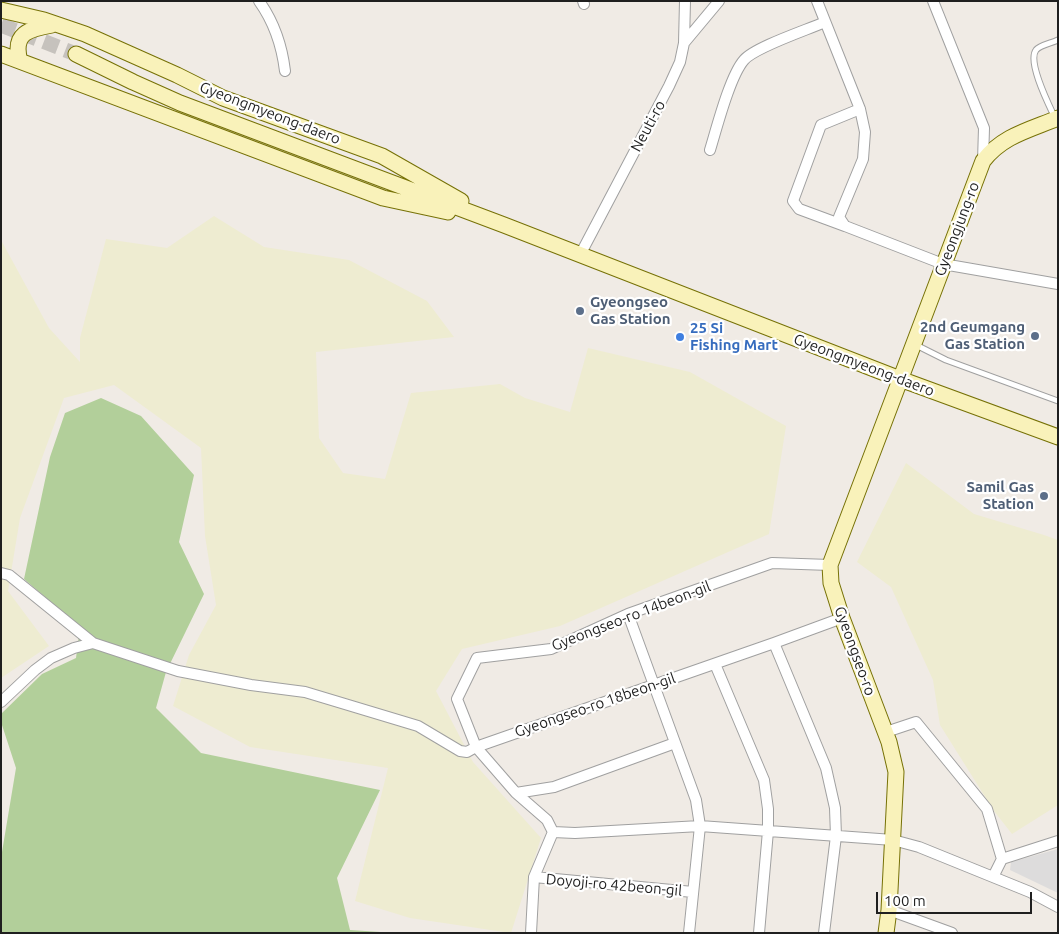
<!DOCTYPE html>
<style>
body{margin:0}
#map{position:relative;width:1059px;height:934px;overflow:hidden;background:#f0ebe5;font-family:Ubuntu,sans-serif}
canvas{display:block}
.frame{position:absolute;inset:0;border:2px solid #1f1f1f;pointer-events:none}
.scale{position:absolute;left:876px;top:892px;width:156px;height:22px;box-sizing:border-box;border:2px solid #1f1f1f;border-top:0;padding-left:6px;font-size:15px;line-height:18px;white-space:nowrap;color:#1f1f1f;-webkit-text-stroke:4px #fff;paint-order:stroke}
</style>
<div id="map">
<canvas width="1059" height="934"></canvas>
<div class="frame"></div>
<div class="scale">100 m</div>
</div>
<script>
const ctx = document.querySelector('canvas').getContext('2d');
ctx.lineJoin = 'round';
function paint(path, color) { ctx.fillStyle = color; ctx.fill(path, 'evenodd'); }
function trace(path, color, width, dash) { ctx.strokeStyle = color; ctx.lineWidth = width; ctx.lineCap = dash ? 'butt' : 'round'; ctx.setLineDash(dash || []); ctx.stroke(path); }
function write(font, color, halo, rows, align = 'center') {
  ctx.font = font + ' Ubuntu,sans-serif'; ctx.lineWidth = 4.5; ctx.setLineDash([]); ctx.textBaseline = 'middle'; ctx.strokeStyle = halo; ctx.fillStyle = color; for (const [text, x, y, turn = 0] of rows) {
    ctx.save(); ctx.translate(x, y); ctx.rotate((+turn || 0) * Math.PI / 180); ctx.textAlign = isNaN(turn) ? turn : align; if (halo) ctx.strokeText(text, 0, 0); ctx.fillText(text, 0, 0); ctx.restore();
  }
}
const residential = new Path2D(`
 M1058,849V893L1010,870L1011,862Z`);
const farmland = new Path2D(`
 M214,216L264,247L349,260L427,301L454,337L316,352L319,438L343,473L385,479L411,393L500,384L525,398L570,412L588,348L690,372L786,426L769,534L560,626L462,649L436,691L473,762L541,838L511,933L410,918L355,901L388,768L250,747L173,706L189,655L216,605L205,536L201,448L114,385L64,398L20,518L8,591L49,646L1,678V240L49,328L80,362V338L106,239L167,248Z
 M906,463L974,514L1044,535L1058,540V805L1012,834L994,811L940,725L933,680L891,587L857,562Z`);
const forest = new Path2D(`
 M101,398L141,416L194,475L179,542L204,594L166,672L156,708L201,753L380,790L337,878L350,930L396,933H1V858L16,768L1,722V714L42,674L76,658L80,627L24,579L50,457L65,413Z`);
const secondaryTunnel = new Path2D(`
 M1,25L76,54`);
const lane = new Path2D(`
 M1055,118C1049,105 1027,62 1036,50C1040,45 1052,43 1058,40
 M916,345L946,360L1058,401`);
const street = new Path2D(`
 M259,1C274,22 282,46 285,71
 M583,1L584,4
 M817,1L860,109L865,132L863,159L839,217L845,226L943,264L1058,284
 M933,1L984,128L983,161
 M684,43L685,1
 M710,150C717,127 730,76 744,60C755,47 807,30 825,22
 M845,226L799,209L793,201L821,125L860,109
 M580,255L669,86L680,62L684,43L719,1
 M1,573L9,575L93,643
 M628,614L696,800L700,826L689,933
 M774,643L826,768L835,808L836,836L824,933
 M715,664L764,780L768,809V831L759,933
 M1,702L35,670L51,658L74,648L93,643L178,671L251,685L305,692L418,726L460,751L467,752L476,747L774,643L842,618
 M886,732L916,722L987,809L1002,859
 M516,793L554,787L675,743
 M553,832L575,833L700,826L893,840L919,847L1030,892L1058,907
 M534,877L693,892
 M993,877L1002,859L1058,841
 M889,910L952,933
 M531,933L534,877L553,832L547,820L516,793L476,747L457,699L477,658L551,649L628,614L772,563L830,565`);
const secondary = new Path2D(`
 M1,10L44,20L85,34L177,75L223,98L382,156L461,201
 M1,54L383,198L448,212
 M76,54L133,82L180,103L504,225L900,379L1058,437
 M20,61C12,33 29,29 52,25
 M886,933L889,910L896,772L889,742L842,618L831,583L830,565L983,161C1002,136 1029,130 1058,118`);
const markers = [
 [580,311,5,"#5c6f8a"],
 [1035,336,5,"#5c6f8a"],
 [680,337,5,"#3f7fe0"],
 [1044,496,5,"#5c6f8a"]
];
const streetNames = [
 ["Gyeongmyeong-daero",270,113,21],
 ["Neuti-ro",648,126,-62],
 ["Gyeongjung-ro",957,229,-69],
 ["Gyeongmyeong-daero",864,365,21],
 ["Gyeongseo-ro 14beon-gil",631,616,-21],
 ["Gyeongseo-ro",855,651,70],
 ["Gyeongseo-ro 18beon-gil",595,705,-19],
 ["Doyoji-ro 42beon-gil",614,885,5]
];
const serviceNames = [
 ["Gyeongseo",590,302,"left"],
 ["Gas Station",590,319,"left"],
 ["2nd Geumgang",1025,327],
 ["Gas Station",1025,344],
 ["Samil Gas",1034,487],
 ["Station",1034,504]
];
const shopNames = [
 ["25 Si",690,328],
 ["Fishing Mart",690,345]
];
paint(residential, '#dddcdc');
paint(farmland, '#eeecd1');
paint(forest, '#b2cf9a');
trace(secondaryTunnel, '#c6c2bd', 15, [15, 8]);
trace(lane, '#a0a0a0', 7);
trace(street, '#a0a0a0', 12);
trace(secondary, '#767106', 17);
trace(lane, '#fff', 5);
trace(street, '#fff', 10);
trace(secondary, '#f9f2ba', 15);
for (const [x, y, r, color] of markers) { const dot = new Path2D(); dot.arc(x, y, r, 0, 2 * Math.PI); ctx.fillStyle = color; ctx.fill(dot); trace(dot, '#fff', 2); }
write('15px', '#1f1f1f', '#fff', streetNames);
write('bold 15px', '#4e5e75', '#fff', serviceNames, 'right');
write('bold 15px', '#366cbe', '#fff', shopNames, 'left');
</script>
